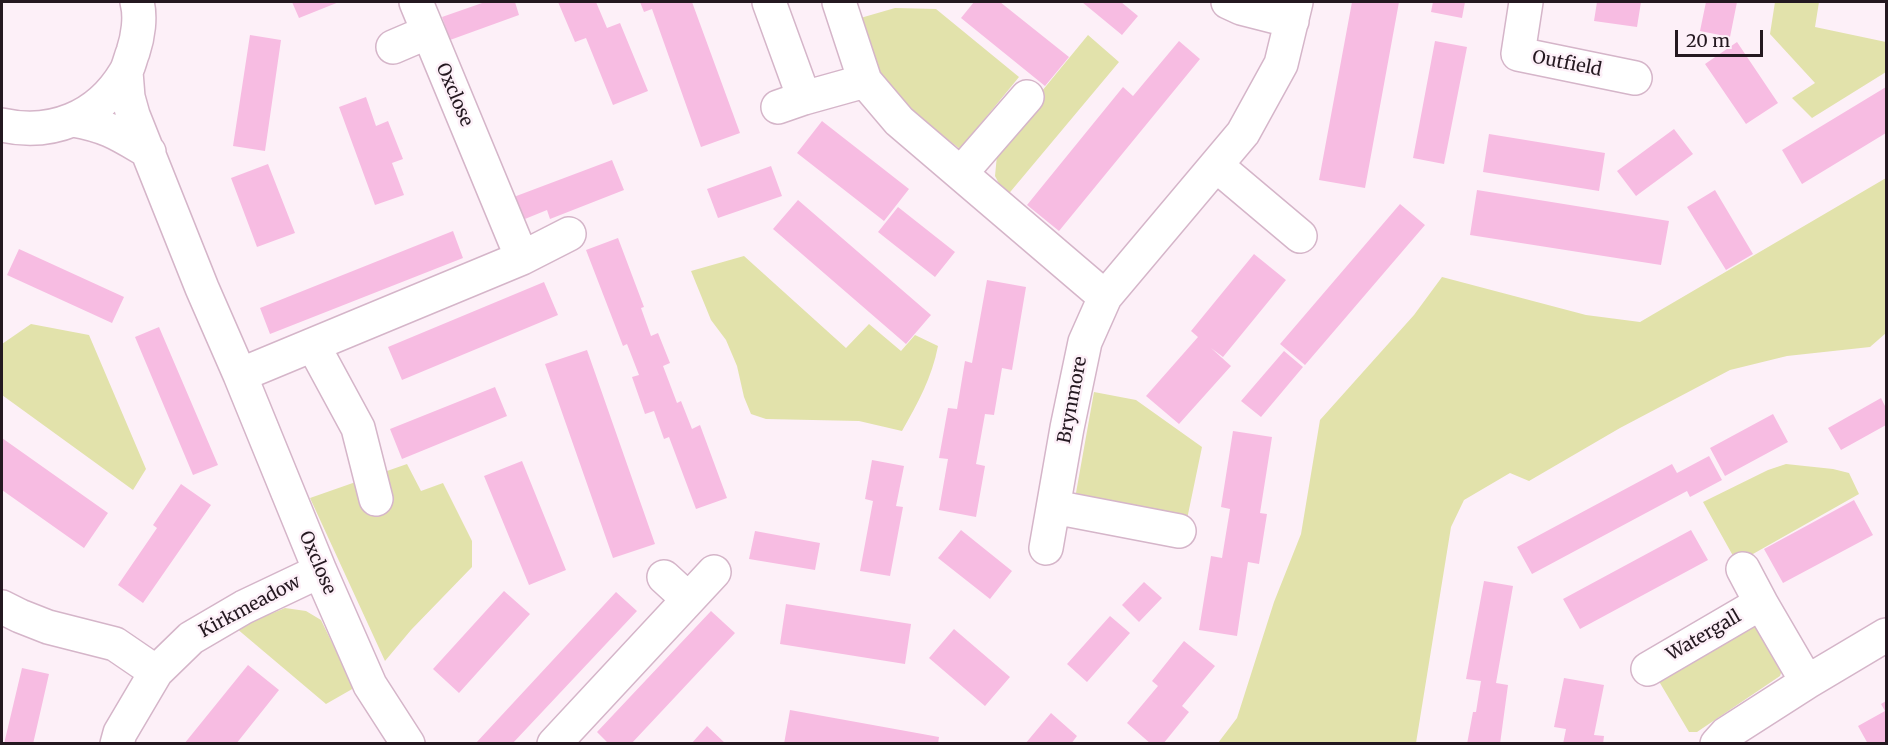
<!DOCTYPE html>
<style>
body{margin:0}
#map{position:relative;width:1888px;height:745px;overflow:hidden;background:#fdf0f8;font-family:Merriweather,serif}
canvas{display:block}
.frame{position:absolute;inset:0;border:3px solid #241820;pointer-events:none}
.scale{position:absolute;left:1675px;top:30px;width:88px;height:27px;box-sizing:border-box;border:3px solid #241820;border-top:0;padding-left:8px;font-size:18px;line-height:21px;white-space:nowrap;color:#241820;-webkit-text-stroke:4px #fdf0f8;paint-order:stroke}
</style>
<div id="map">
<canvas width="1888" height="745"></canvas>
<div class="frame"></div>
<div class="scale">20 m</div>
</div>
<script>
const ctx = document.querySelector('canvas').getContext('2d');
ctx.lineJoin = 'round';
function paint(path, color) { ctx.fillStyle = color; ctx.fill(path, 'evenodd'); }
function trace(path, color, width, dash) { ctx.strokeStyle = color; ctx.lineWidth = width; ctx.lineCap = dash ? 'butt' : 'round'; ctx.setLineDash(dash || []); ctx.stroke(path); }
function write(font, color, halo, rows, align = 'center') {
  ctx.font = font + ' Merriweather,serif'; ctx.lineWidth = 5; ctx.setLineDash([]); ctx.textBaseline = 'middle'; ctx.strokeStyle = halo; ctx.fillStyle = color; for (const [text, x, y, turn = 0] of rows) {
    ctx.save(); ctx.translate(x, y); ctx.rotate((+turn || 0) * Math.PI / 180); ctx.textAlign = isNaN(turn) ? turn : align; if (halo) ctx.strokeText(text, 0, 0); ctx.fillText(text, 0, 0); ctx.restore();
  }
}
const green = new Path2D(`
 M1775,2H1819L1815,27L1886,42V72L1812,118L1792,98L1815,83L1770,34Z
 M895,8L936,9L1019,77L960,149L876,84L857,19Z
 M1088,35L1119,62L1006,197L995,176L997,155L1019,119Z
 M1886,178V333L1870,347L1787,356L1730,370L1620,428L1529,481L1510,473L1464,500L1451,527L1416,743H1218L1237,718L1274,602L1301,534L1320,420L1414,315L1442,277L1586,315L1640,322Z
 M744,256L846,348L869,324L901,351L915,335L938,346C932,377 918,403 902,431L859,421L766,419L751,414L744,397L737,366L726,340L711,320L691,271Z
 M31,324L89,335L146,469L133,490L2,395V344Z
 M1094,392L1136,400L1202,447L1186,524L1074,504Z
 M407,464L421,491L443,483L472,541V567L411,630L385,661L310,498Z
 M1786,464L1833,469L1849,473L1859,494L1737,563L1703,502L1768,470Z
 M285,608L306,611L321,620L354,688L326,704L236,628Z
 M1751,621L1761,623L1784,664L1780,676L1697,732H1689L1657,678Z`);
const building = new Path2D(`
 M292,2H339L299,18Z
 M485,2H515L519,15L450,40L442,17Z
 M558,2H596L607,28L620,23L648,91L613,105L586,38L575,42Z
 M640,2H692L740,133L701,147L652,9L644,12Z
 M974,2H1000L1069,57L1045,86L961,18Z
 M1082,2H1121L1138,16L1122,35Z
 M1352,2H1399L1365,188L1319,180Z
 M1433,2H1465L1462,18L1431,12Z
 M1597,2H1641L1637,27L1594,21Z
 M1706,2H1737L1730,37L1700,31Z
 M250,35L281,40L265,151L233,146Z
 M1179,41L1200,59L1059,231L1027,205L1123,87L1133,96Z
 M1435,41L1467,47L1444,164L1413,158Z
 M1737,42L1778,103L1746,124L1705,64Z
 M1886,87V133L1802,184L1782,150Z
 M366,97L376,126L388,121L403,159L392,163L404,195L375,205L339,107Z
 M822,121L909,189L884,221L797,153Z
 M1674,129L1693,154L1636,196L1617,171Z
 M1489,134L1605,153L1599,191L1483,172Z
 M612,160L624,190L550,219L547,210L520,221L511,198Z
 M268,164L295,233L257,247L231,178Z
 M771,166L782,196L718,218L707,189Z
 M1477,190L1669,221L1661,265L1470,235Z
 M1715,190L1753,254L1726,270L1687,207Z
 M798,200L931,315L906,344L773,229Z
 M1400,204L1425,225L1305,365L1280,344Z
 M898,207L955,252L935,277L878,232Z
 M453,231L463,258L270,334L260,308Z
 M618,238L644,307L641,308L651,336L658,333L670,363L663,366L677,403L681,401L692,429L700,425L727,498L696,509L669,437L664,439L654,411L645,414L632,377L639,375L627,344L623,346L586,250Z
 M19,249L124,297L112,323L7,275Z
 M1254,254L1286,280L1223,357L1211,348L1231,366L1179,424L1146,396L1198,337L1191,331Z
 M987,280L1026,287L1012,370L1002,368L994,415L985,414L976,464L985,466L976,517L939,510L948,459L939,458L948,408L957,409L965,361L972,363Z
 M544,282L558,315L402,380L388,347Z
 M159,327L218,465L193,475L135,337Z
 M587,350L655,544L613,558L545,364Z
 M1284,351L1303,367L1261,417L1241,401Z
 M495,387L507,416L402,459L390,429Z
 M1881,398L1886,408V425L1841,450L1828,428Z
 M1773,414L1788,442L1725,476L1710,448Z
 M1233,431L1272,437L1260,513L1267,514L1259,564L1248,562L1237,636L1199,630L1211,556L1222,558L1230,509L1221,507Z
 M2,438L108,513L84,548L2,490Z
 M1709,456L1722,480L1690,497L1687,491L1532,574L1517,547L1672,464L1677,473Z
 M872,460L904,466L896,506L903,507L890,576L860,571L873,501L865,499Z
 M522,461L566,570L529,585L484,476Z
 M181,484L211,505L143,603L118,585L157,528L153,525Z
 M1854,500L1873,535L1783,583L1764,549Z
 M961,530L1012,571L990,599L938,558Z
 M1691,530L1708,560L1580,629L1563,599Z
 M755,531L820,543L815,570L749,559Z
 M1484,581L1513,586L1496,683L1508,685L1500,744H1467L1473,712H1476L1481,681L1466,679Z
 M1144,582L1162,598L1139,622L1122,605Z
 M504,591L530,614L459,693L433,669Z
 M616,592L637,611L512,744H475Z
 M786,604L911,624L905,664L780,644Z
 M711,611L735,633L631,744H609L597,732Z
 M1110,616L1130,633L1087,682L1067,664Z
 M954,629L1010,677L985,706L929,658Z
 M1184,641L1215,666L1182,706L1189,712L1163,744H1151L1127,723L1158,686L1152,681Z
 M248,665L279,690L236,744H184Z
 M22,668L49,674L33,744H4Z
 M1564,678L1604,685L1594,735L1604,736L1603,744H1563L1566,729L1554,727Z
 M1886,701V741L1882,744H1868L1858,726L1885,711L1881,704Z
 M790,710L939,737L938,744H784Z
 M1051,713L1077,736L1071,744H1025Z
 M707,726L726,744H691Z`);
const minor = new Path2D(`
 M416,2L522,258
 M769,2L804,98
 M839,2L865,81L899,121L1105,297
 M1228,2L1241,8L1292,21
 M1526,2L1518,54L1635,78
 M393,47L428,32
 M126,72L128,97L133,115L202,288L240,375L320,571L370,685L408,744
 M778,107L804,98L865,81
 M73,120C108,126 120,135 149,152
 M2,125C51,136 98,118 125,73C129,67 130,59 133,52C138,37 141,17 137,2
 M1217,166L1300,236
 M961,173L1027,97
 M313,345L358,428L376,499
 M240,375L522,258L569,234
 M1054,507L1179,531
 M1046,548L1067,428L1085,342L1105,297L1243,133L1281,64L1296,2
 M1743,569L1761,603
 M664,577L688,599
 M2,607L20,616L48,627L115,644L156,672
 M1648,669L1761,603L1807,682
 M117,744L120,733L156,672L191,638L244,607L320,571
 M554,744L714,572
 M1717,744L1726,734L1807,682L1886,635`);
const streetNames = [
 ["Outfield",1567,64,11],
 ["Oxclose",454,95,67],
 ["Brynmore",1073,400,-79],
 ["Oxclose",317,563,67],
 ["Kirkmeadow",250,607,-28],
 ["Watergall",1704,636,-30]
];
paint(green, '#e2e2ab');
paint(building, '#f7bce2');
trace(minor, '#d5b5c9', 36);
trace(minor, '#fff', 33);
write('18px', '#241820', '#fdf0f8', streetNames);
</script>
